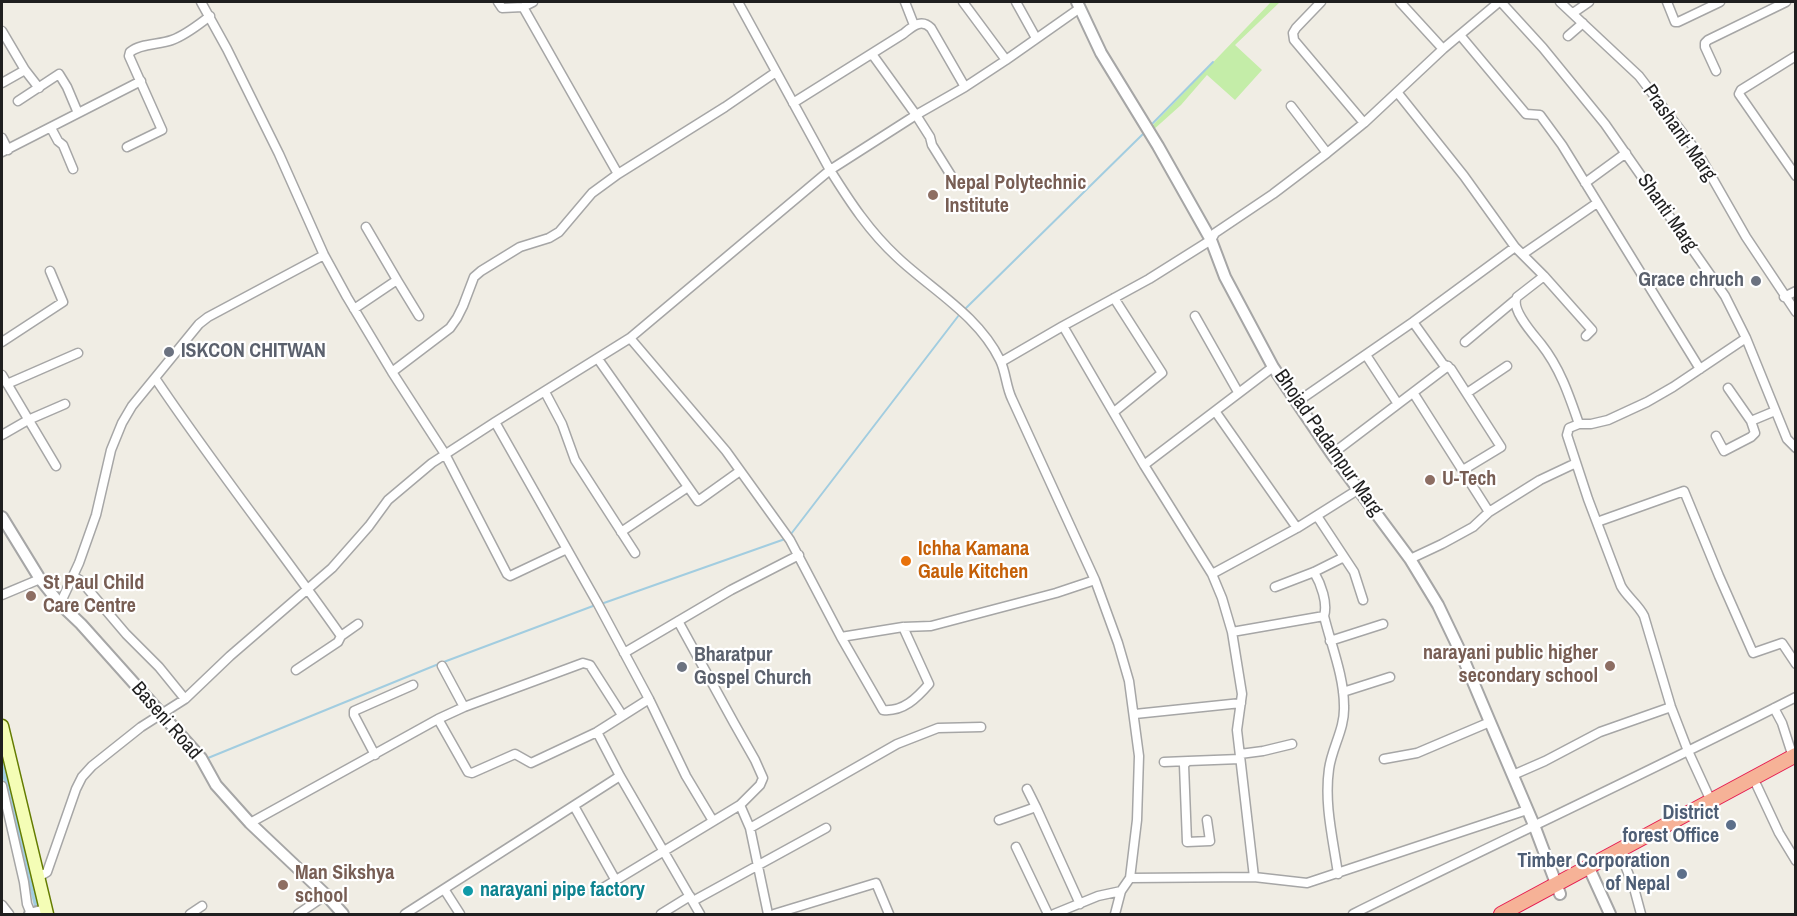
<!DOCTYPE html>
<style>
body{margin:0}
#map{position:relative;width:1797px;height:916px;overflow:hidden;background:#f0ede4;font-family:"Archivo Narrow",sans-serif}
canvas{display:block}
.frame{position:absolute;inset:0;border:3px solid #1f1f1f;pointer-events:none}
</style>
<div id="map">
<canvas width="1797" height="916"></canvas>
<div class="frame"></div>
</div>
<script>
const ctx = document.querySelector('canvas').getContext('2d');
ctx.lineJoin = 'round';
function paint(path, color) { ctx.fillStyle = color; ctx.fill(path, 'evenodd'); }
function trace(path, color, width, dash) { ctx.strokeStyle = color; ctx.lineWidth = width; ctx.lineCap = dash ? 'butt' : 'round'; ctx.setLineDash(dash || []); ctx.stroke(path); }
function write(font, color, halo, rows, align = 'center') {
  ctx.font = font + ' "Archivo Narrow",sans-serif'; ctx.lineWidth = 4.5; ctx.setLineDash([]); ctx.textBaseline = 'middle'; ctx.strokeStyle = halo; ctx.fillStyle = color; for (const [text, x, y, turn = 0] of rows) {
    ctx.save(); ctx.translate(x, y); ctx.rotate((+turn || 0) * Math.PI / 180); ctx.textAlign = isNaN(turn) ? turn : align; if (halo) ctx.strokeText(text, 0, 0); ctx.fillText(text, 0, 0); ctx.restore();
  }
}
const grass = new Path2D(`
 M1271,2H1280L1235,45L1262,70L1235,100L1207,75L1181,105L1152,131L1150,128Z`);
const stream = new Path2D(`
 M1153,123L1213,62
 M964,310L1145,132
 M791,534L959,315
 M601,604L785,539
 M208,758L441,663L593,606`);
const canal = new Path2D(`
 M2,757L40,914`);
const minor = new Path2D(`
 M201,2L227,49L279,154L324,255L347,297L392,372L445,454L507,574L510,576L567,549
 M498,2L502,8L523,7
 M533,2L523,7L618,174
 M738,2L830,170L916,115L965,87L1006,60L1080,8
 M905,2L914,25
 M963,2L1006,60
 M1016,2L1036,38
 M1321,2L1296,28L1293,33L1294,40L1364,123
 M1400,2L1443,49
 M1501,2L1543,48L1605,124L1725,296L1746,338L1787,439L1796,448
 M1560,2L1639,76L1698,153L1746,237L1796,312
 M1667,2L1675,22H1678L1720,2
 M1573,13L1589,2
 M2,31L25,70L39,88
 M1460,35L1526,114L1540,115L1562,145L1700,369
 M1568,36L1583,23
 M872,54L916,115L930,137L932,145L952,177
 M1796,56L1741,90L1739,94L1796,176
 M1716,71L1705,47V43L1708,40L1786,2
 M2,83L25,70
 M1397,92L1464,176L1515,247L1544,276L1517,297C1510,309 1533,334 1541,344C1560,368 1569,395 1579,424
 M18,101L59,74L67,87L78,113
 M793,103L903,34C912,27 921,18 931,28L965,87
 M1291,106L1327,153
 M51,128L58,141L63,145L73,169
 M2,138L8,150
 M127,147L162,130L129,56L130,52C141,43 159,45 172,40C186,35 198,25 210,16
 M2,152L141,81
 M1585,183L1626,153
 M1523,254L1597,203
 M1544,276L1592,330L1586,336
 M397,280L419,316
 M1784,297L1796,291
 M354,309L397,280L366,227
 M1195,316L1238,392
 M1413,322L1443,364L1451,369L1501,447L1463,470
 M1063,326L1144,465L1212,574L1222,598L1232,632L1242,694L1237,730L1254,877
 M630,338L726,451L790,540L841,637L903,627L931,626L1056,593L1095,580
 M2,342L63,302L50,271
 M1465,342L1514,301
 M1366,355L1398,404
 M598,359L698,501L740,471
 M1001,362L1063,326L1149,279L1211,240L1215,233L1273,194L1327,153L1364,123L1443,49L1499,2
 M392,372L450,328L457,318L463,306L474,277L481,271L520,247L549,238L559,232L592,193L618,174L725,107L776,72
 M2,375L56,466
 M155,378C214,466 280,549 341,636L358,624
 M7,384L78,353
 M545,392L562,424L575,460L635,553
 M1467,393L1507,366
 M1414,394L1489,512
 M1297,402L1413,322L1515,247
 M1215,411L1297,528
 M1114,412L1162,373L1114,298
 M1751,421L1775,411
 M495,422L598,604L649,699L686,776L713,821
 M2,435L28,420L65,404
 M1716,436L1724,451L1751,437L1755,433L1751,421L1728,388
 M1332,454L1448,366
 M1144,465L1273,367
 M1317,516L1354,572L1363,600
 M1597,522L1684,491L1719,576L1753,653L1782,643L1796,664
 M621,532L688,487
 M1410,559L1442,544L1473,527L1489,512L1540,480L1576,463
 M1314,572C1321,584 1328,603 1324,616
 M1212,574L1297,528L1359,489
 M73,576L81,581L126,634L159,667L185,699
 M1275,587L1314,572L1344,557
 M2,595L40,579
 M60,604L79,563L96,515L111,450L122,423L132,406L199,324L208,317L324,255
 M1232,632L1324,616C1331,645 1344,676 1344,706C1345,729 1332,747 1329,769C1324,804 1333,839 1338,874
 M841,637L883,710C903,712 917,698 929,684L903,627
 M1330,641L1383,624
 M624,653L731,590L799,555
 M442,666L464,707
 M296,670L338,642L341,636
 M1343,692L1390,677
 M1774,708L1782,723L1793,757
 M1135,714L1241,703
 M438,719L468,772L472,773L515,754L531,763L597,732L649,699
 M597,732L620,776L700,914
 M1240,754L1263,751L1292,744
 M375,755L354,715V711L413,685
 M1384,759L1417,753L1490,722
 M1164,762L1188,761
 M1513,775L1545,761L1600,732L1671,707
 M2,786L24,882L27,904L31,914
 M1757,786L1779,833L1796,861
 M1027,789L1036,807
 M1711,801L1688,751L1671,707L1644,616C1638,604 1627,597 1621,586L1588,499L1567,435L1569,428L1579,424H1591L1608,420L1647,402L1673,387L1746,338
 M740,805L750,828L768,914
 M574,806L616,881
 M999,820L1036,807L1080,904
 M1207,820L1210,841L1187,842L1184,765L1188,761L1240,759
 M250,823L438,719L464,707L583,663L590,665L622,715
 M750,828L897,744L938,728L981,727
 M1016,847L1048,914
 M1623,860L1634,888L1641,914
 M37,878L47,872L76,789L82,777L92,766L141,727L185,699L230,656L332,568L369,526L388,500L432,463L495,422L630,338L830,170C850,202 869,231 897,257C932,290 978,315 1000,360C1006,372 1006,387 1012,399L1095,580L1118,643L1129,681L1139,756L1137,820L1130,878L1121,891L1115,914
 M1130,878L1254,877L1307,883L1527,810
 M444,889L460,914
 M598,891L740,805L760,785L763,778L755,760L734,723L678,621
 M693,901L826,828
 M2,905L9,914
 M190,914L202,906
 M298,914L326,895
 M405,914L620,776
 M661,914L690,896
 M774,914L876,883L889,914
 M1054,914L1098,896L1121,891
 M1353,914C1500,841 1649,772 1796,697`);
const tertiary = new Path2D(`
 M1077,2L1101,53L1158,146L1211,240L1225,277L1273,367L1332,454L1410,559L1438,605L1460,651L1490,722L1534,825L1560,894
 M2,517L40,579L60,604L81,624L192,748L201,758L216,785L250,823L326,895L343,914
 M1589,868L1610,914
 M30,914L45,910`);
const secondary = new Path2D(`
 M2,726L47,914`);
const trunk = new Path2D(`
 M1501,914L1796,755`);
const markers = [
 [933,195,6,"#8d6e63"],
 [1756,281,6,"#6b7280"],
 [169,352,6,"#6b7280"],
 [1430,480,6,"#8d6e63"],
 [906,561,6,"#e8710a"],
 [31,596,6,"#8d6e63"],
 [1610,666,6,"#8d6e63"],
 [682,667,6,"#6b7280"],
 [1731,825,6,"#5c6f8a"],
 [1682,874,6,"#5c6f8a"],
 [283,885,6,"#8d6e63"],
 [468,891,6,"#0f9aa8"]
];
const streetNames = [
 ["Prashanti Marg",1679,133,55],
 ["Shanti Marg",1667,213,55],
 ["Bhojad Padampur Marg",1328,443,55],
 ["Baseni Road",166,721,49]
];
const educationNames = [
 ["Nepal Polytechnic",945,184],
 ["Institute",945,207],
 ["U-Tech",1442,480],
 ["St Paul Child",43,584],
 ["Care Centre",43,607],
 ["narayani public higher",1598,654,"right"],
 ["secondary school",1598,677,"right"],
 ["Man Sikshya",295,874],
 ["school",295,897]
];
const worshipNames = [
 ["Grace chruch",1744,281,"right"],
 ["ISKCON CHITWAN",181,352],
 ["Bharatpur",694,656],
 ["Gospel Church",694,679]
];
const foodNames = [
 ["Ichha Kamana",918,550],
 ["Gaule Kitchen",918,573]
];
const serviceNames = [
 ["District",1719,814],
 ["forest Office",1719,837],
 ["Timber Corporation",1670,862],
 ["of Nepal",1670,885]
];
const cultureNames = [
 ["narayani pipe factory",480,891]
];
paint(grass, '#c4eda8');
trace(stream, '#a2cde0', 2);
trace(canal, '#a2cde0', 8);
trace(minor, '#a6a6a6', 11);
trace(tertiary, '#a6a6a6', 14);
trace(secondary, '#647c00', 15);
trace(trunk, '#e51b50', 16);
trace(minor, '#fff', 8);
trace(tertiary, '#fff', 10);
trace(secondary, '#f4fdb6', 12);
trace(trunk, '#f6b297', 14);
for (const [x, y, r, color] of markers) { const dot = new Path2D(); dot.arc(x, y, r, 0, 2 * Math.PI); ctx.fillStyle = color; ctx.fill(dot); trace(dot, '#fff', 2); }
write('20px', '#1f1f1f', '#fff', streetNames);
write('bold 20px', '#785e54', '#fff', educationNames, 'left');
write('bold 20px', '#5b616d', '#fff', worshipNames, 'left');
write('bold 20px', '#c56008', '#fff', foodNames, 'left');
write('bold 20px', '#4e5e75', '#fff', serviceNames, 'right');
write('bold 20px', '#0d838f', '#fff', cultureNames, 'left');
</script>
